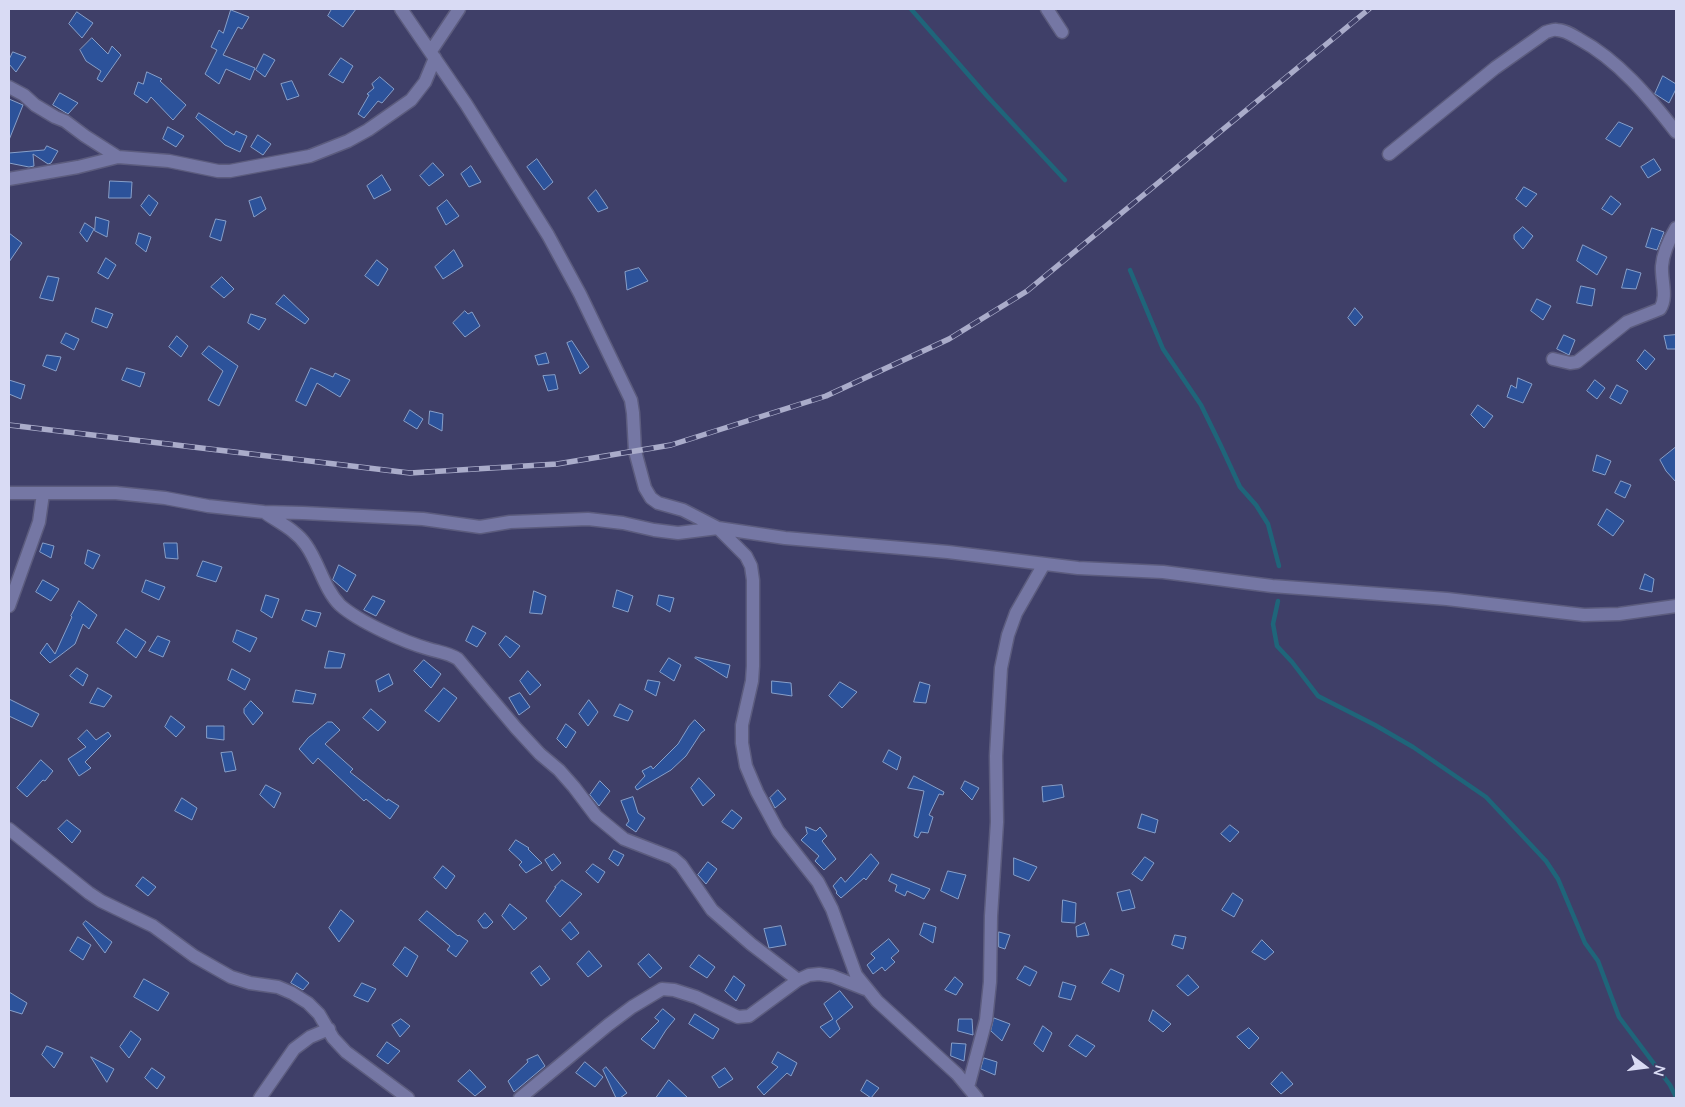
<!DOCTYPE html>
<style>
body{margin:0}
#map{position:relative;width:1685px;height:1107px;overflow:hidden;background:#3f3f68;font-family:Lato,sans-serif}
canvas{display:block}
.frame{position:absolute;inset:0;border:10px solid #d9dbf4;pointer-events:none}
.north{position:absolute;left:1620px;top:1042px;width:50px;height:50px;-webkit-text-stroke:4px #3f3f68;paint-order:stroke;rotate:105deg;font-size:14px;font-weight:700;line-height:20px;text-align:center;color:#d9dbf4}
.north::after{content:'';display:block;margin:auto;width:18px;height:22px;background:#d9dbf4;clip-path:polygon(50% 0,100% 100%,50% 72%,0 100%)}
</style>
<div id="map">
<canvas width="1685" height="1107"></canvas>
<div class="frame"></div>
<div class="north">N</div>
</div>
<script>
const ctx = document.querySelector('canvas').getContext('2d');
ctx.lineJoin = 'round';
function trace(path, color, width, dash) { ctx.strokeStyle = color; ctx.lineWidth = width; ctx.lineCap = dash ? 'butt' : 'round'; ctx.setLineDash(dash || []); ctx.stroke(path); }
function paint(path, color) { ctx.fillStyle = color; ctx.fill(path, 'evenodd'); }
const stream = new Path2D(`
 M911,9L987,96L1065,180
 M1130,270L1163,349L1201,405L1221,446L1240,487L1256,505L1268,524L1279,566
 M1278,601L1273,624L1277,646L1292,662L1318,696L1375,725L1413,747L1486,797L1546,861L1558,879L1585,943L1598,961L1619,1017L1670,1085L1676,1097`);
const building = new Path2D(`
 M332,9H356L343,27L328,16Z
 M231,10L249,17L242,29L238,27L223,55L255,68L250,80L226,69L219,84L205,74L217,50L211,47L219,30L223,33Z
 M77,12L93,23L82,38L69,24Z
 M92,38L108,54L112,46L121,55L102,82L97,79L101,71L86,61L80,50Z
 M13,52L26,57L16,72L9,64V60Z
 M264,54L275,60L265,77L256,70Z
 M341,58L353,66L343,83L329,75Z
 M147,72L162,79L160,81L186,105L173,120L151,97L147,103L134,94L138,82L143,84Z
 M1663,76L1676,84V89L1669,103L1655,94Z
 M380,77L394,89L382,103L378,101L364,118L358,114L369,95L367,94L374,88L372,84Z
 M292,81L299,96L287,100L281,84Z
 M60,93L78,103L68,114L53,105Z
 M9,99L23,105L9,140Z
 M199,113L234,135L236,131L247,136L240,152L225,145L196,118Z
 M1619,122L1633,128L1620,147L1606,139Z
 M168,127L184,136L176,147L163,139Z
 M258,135L271,144L263,155L251,147Z
 M47,146L58,151L51,163L48,164L33,154L34,166L29,167L9,163V153L44,150Z
 M537,159L553,182L544,190L527,167Z
 M1654,159L1661,170L1648,178L1641,167Z
 M433,163L444,175L429,186L420,176Z
 M471,166L481,182L469,187L461,174Z
 M382,175L391,190L374,199L367,186Z
 M110,181L132,182L131,198H109Z
 M1524,187L1537,194L1526,207L1516,199Z
 M596,190L608,208L598,212L588,198Z
 M149,195L158,203L150,216L141,206Z
 M1611,196L1621,204L1612,215L1602,209Z
 M261,197L266,209L254,217L249,201Z
 M447,200L459,216L446,225L437,208Z
 M96,217L109,221L107,237L95,231Z
 M216,219L226,221L221,241L210,237Z
 M85,223L94,229L87,242L80,233Z
 M1523,227L1533,236L1523,249L1514,239V235Z
 M1652,228L1664,232L1657,250L1646,247Z
 M9,233L22,243L9,262Z
 M139,233L151,237L146,252L136,244Z
 M1583,245L1607,257L1597,275L1577,261Z
 M454,250L463,266L443,279L435,267Z
 M106,258L116,265L108,279L98,273Z
 M377,260L388,269L378,286L365,276Z
 M639,268L648,281L627,290L625,272Z
 M1627,269L1641,273L1636,289L1622,288Z
 M48,276L59,278L53,301L40,298Z
 M222,277L234,289L224,298L211,287Z
 M1581,286L1595,289L1592,306L1577,303Z
 M284,295L309,319L305,324L276,304Z
 M1537,299L1551,306L1543,320L1531,311Z
 M96,308L113,314L107,328L92,322Z
 M1355,308L1363,317L1355,326L1348,318Z
 M465,311L468,314L472,312L480,326L465,337L453,323Z
 M251,314L266,319L259,330L248,323Z
 M66,333L79,339L74,350L61,343Z
 M1564,335L1575,340L1569,355L1557,349Z
 M1676,335V349H1667L1664,336Z
 M177,336L188,346L181,357L169,347Z
 M572,341L589,367L580,374L567,343Z
 M209,346L238,366L219,406L208,400L223,371L202,354Z
 M1645,350L1655,359L1646,370L1637,361Z
 M546,353L549,363L538,365L535,356Z
 M47,355L61,357L56,371L43,366Z
 M127,368L145,373L140,387L122,380Z
 M311,368L333,377L335,373L350,380L340,397L317,383L306,406L296,401Z
 M555,375L558,389L548,391L543,376Z
 M1518,378L1532,384L1523,403L1507,397L1511,385L1516,388Z
 M9,380L25,385L21,399L9,394Z
 M1595,380L1605,388L1597,399L1587,391Z
 M1617,385L1628,391L1621,404L1610,398Z
 M1478,405L1493,416L1484,428L1471,415Z
 M410,410L423,419L417,429L404,421Z
 M430,411L443,414L442,431L429,424Z
 M1676,447V482L1666,471L1660,460Z
 M1597,455L1611,461L1605,475L1593,471Z
 M1621,481L1631,485L1625,498L1615,493Z
 M1607,509L1624,521L1613,536L1598,525Z
 M43,543L54,546L51,558L40,552Z
 M164,543H177L178,559L166,558Z
 M88,550L100,555L93,569L85,564Z
 M203,561L222,567L216,582L197,576Z
 M339,565L356,575L347,592L333,580Z
 M1645,574L1654,579L1652,592L1640,589Z
 M43,580L59,589L51,601L36,592Z
 M146,580L165,587L159,600L142,592Z
 M617,590L633,596L628,612L613,607Z
 M534,591L546,596L542,614L530,613Z
 M266,595L279,599L272,618L261,611Z
 M659,595L674,598L670,612L657,605Z
 M373,596L385,601L376,616L364,610Z
 M79,601L97,615L89,629L83,624L75,644L50,663L40,653L47,643L55,654L72,617L71,616Z
 M306,610L321,613L316,627L302,620Z
 M473,626L486,633L477,647L466,641Z
 M126,629L146,642L136,658L117,643Z
 M237,630L257,638L250,652L233,642Z
 M158,636L170,641L163,657L149,651Z
 M506,636L520,646L510,658L499,645Z
 M329,651L345,654L341,668H325Z
 M696,657L730,665L727,678L695,658Z
 M669,658L681,665L674,681L660,672Z
 M424,660L441,674L431,688L414,671Z
 M77,668L88,675L83,686L70,676Z
 M232,669L250,679L245,690L228,680Z
 M528,671L541,685L530,695L520,681Z
 M389,674L393,684L379,692L376,681Z
 M648,680L660,682L656,696L645,690Z
 M772,681L791,683L792,696L772,693Z
 M840,682L857,692L842,708L829,696Z
 M920,682L930,685L926,703L914,702Z
 M98,688L112,696L104,707L90,703Z
 M444,688L457,698L439,722L425,711Z
 M296,690L316,694L313,704L293,702Z
 M520,693L530,707L519,715L509,698Z
 M9,699L39,714L32,727L9,716Z
 M589,700L598,712L588,726L579,714Z
 M251,701L263,713L253,725L244,713V709Z
 M620,704L633,711L628,721L614,716Z
 M371,709L386,722L378,731L363,718Z
 M171,716L185,727L176,737L165,727Z
 M695,720L705,730L701,733L686,756L671,770L637,790L635,787L645,776L642,771L651,766L653,769L678,744L689,726Z
 M328,722H332L340,730L325,744L353,769L350,772L387,801L388,799L399,806L390,819L366,799L364,801L318,758L313,764L299,749L308,738Z
 M566,724L576,732L566,748L557,739Z
 M207,726H224V740L207,738Z
 M87,730L96,740L108,732L111,736L85,762L91,768L79,776L68,759L86,747L78,739Z
 M889,750L901,757L897,770L883,762Z
 M232,752L236,770L225,772L221,753Z
 M41,760L53,771L45,781L43,780L27,797L17,788Z
 M914,776L944,792L943,795L939,794L929,815L933,817L928,833L921,832L918,838L914,836L924,791L908,788Z
 M699,778L715,795L703,806L691,788Z
 M600,781L610,791L599,806L590,795Z
 M965,781L979,788L972,800L961,789Z
 M266,785L281,793L274,808L260,795Z
 M1062,785L1064,797L1043,802L1042,787Z
 M778,790L786,799L775,808L770,798Z
 M633,797L638,813L645,818L636,832L626,825L629,821L621,801Z
 M182,798L197,808L192,820L175,811Z
 M732,810L742,818L733,829L722,822Z
 M1142,814L1158,820L1155,833L1138,828Z
 M67,820L81,831L72,843L58,829Z
 M1230,825L1239,832L1230,842L1221,834Z
 M806,827L816,831L820,827L827,836L822,841L836,859L824,870L815,861L819,856L801,840L807,834Z
 M516,840L529,848L528,849L542,863L526,873L519,865L522,862L509,850Z
 M614,850L624,855L618,866L609,859Z
 M554,854L561,863L552,871L545,860Z
 M871,854L879,863L866,880L864,878L841,898L836,893L837,892L833,886L841,877L845,882Z
 M1145,857L1154,863L1142,881L1132,874Z
 M1014,858L1037,867L1029,881L1014,875Z
 M708,862L717,869L706,884L698,875Z
 M593,864L605,872L598,883L586,872Z
 M443,866L455,876L446,889L434,878Z
 M948,871L966,875L958,899L941,891Z
 M892,874L930,889L924,899L907,891L905,896L895,891L897,885L889,881Z
 M143,877L156,887L148,896L136,886Z
 M562,880L582,894L560,917L546,901L556,887H555Z
 M1130,890L1135,908L1122,911L1117,893Z
 M1233,893L1243,900L1234,917L1222,910Z
 M1063,900L1076,903L1075,923L1062,922Z
 M510,904L527,918L514,930L502,916Z
 M341,910L354,921L339,942L329,928Z
 M427,911L458,936L459,935L468,941L456,957L447,950L450,946L419,920Z
 M485,913L493,922L487,928H483L478,921Z
 M86,921L112,942L105,953L83,924Z
 M570,922L579,933L571,940L562,930Z
 M924,923L936,927L933,943L920,935Z
 M1085,923L1089,935L1077,937L1076,927Z
 M781,926L786,945L769,948L764,929Z
 M999,932L1010,935L1005,949L999,947Z
 M1175,935L1186,937L1183,949L1172,945Z
 M78,937L91,945L83,960L70,951Z
 M889,939L899,951L891,958L895,962L885,971L882,967L873,974L867,965L875,958L871,954Z
 M1262,940L1274,952L1265,960L1252,952Z
 M405,947L418,956L407,977L393,965Z
 M589,951L602,966L588,977L577,964Z
 M649,954L662,968L650,978L638,964Z
 M699,955L715,967L707,978L690,967Z
 M540,966L550,979L541,986L531,973Z
 M1025,966L1037,972L1030,986L1017,979Z
 M1111,969L1124,975L1119,992L1102,983Z
 M297,973L309,983L303,990L291,983Z
 M1188,975L1199,987L1188,996L1177,986Z
 M734,976L745,985L736,1001L725,991Z
 M955,977L963,984L956,995L945,990Z
 M144,979L169,993L158,1011L134,997Z
 M1063,982L1076,986L1071,1000L1059,997Z
 M362,983L376,989L368,1002L354,996Z
 M840,991L853,1007L836,1021L840,1029L830,1038L820,1027L833,1019L824,1004Z
 M9,992L27,1003L22,1014L9,1010Z
 M663,1009L675,1019L666,1030L654,1049L641,1039L659,1021L655,1018Z
 M1153,1010L1171,1024L1163,1032L1149,1021Z
 M695,1014L719,1029L713,1039L689,1024Z
 M994,1018L1010,1024L1002,1041L991,1031Z
 M401,1019L410,1026L400,1037L392,1025Z
 M959,1019H972L973,1035L958,1031Z
 M1043,1026L1052,1033L1043,1052L1034,1044Z
 M1249,1028L1259,1038L1249,1049L1237,1037Z
 M131,1031L141,1039L129,1058L120,1047Z
 M1077,1035L1095,1046L1086,1057L1069,1046Z
 M387,1042L400,1051L388,1064L377,1056Z
 M952,1043L966,1044L964,1061L951,1056Z
 M47,1046L63,1053L54,1068L42,1055Z
 M778,1052L797,1063L791,1076L787,1073L764,1095L757,1087L778,1067L772,1063Z
 M538,1055L545,1066L514,1092L508,1081L528,1062L527,1060Z
 M91,1057L114,1069L107,1082Z
 M984,1058L997,1062L995,1075L981,1069Z
 M585,1062L603,1077L595,1087L576,1073Z
 M606,1067L627,1093L620,1098H616L603,1070Z
 M152,1068L165,1077L157,1089L145,1078Z
 M725,1068L733,1079L719,1088L712,1077Z
 M470,1070L486,1087L475,1096L458,1081Z
 M1282,1072L1293,1084L1281,1094L1271,1084Z
 M669,1080L688,1098H656Z
 M867,1080L879,1088L871,1098L861,1091Z`);
const minor = new Path2D(`
 M401,9L466,104L548,235L580,294L631,400L633,413L635,451L645,488L651,498L658,503L683,510L718,528L746,556L751,566L753,580V666L752,681L742,725V743L746,766L757,792L778,831L818,882L832,909L856,975L877,1001L957,1074L977,1098
 M1047,9L1062,32
 M431,51L459,9
 M9,87L24,95L35,105L55,117L65,121L85,136L118,157
 M1389,154L1495,68L1546,32C1550,31 1554,29 1557,30C1565,30 1572,35 1579,39C1618,60 1649,97 1676,132
 M9,179L78,167L118,157L169,161L218,171H230L310,156L348,141L368,130L411,100L425,82L435,58
 M1553,359L1570,363L1577,362L1627,322L1660,309C1668,297 1661,280 1662,266C1663,252 1669,240 1676,228
 M9,493H116L165,498L208,506L264,512L303,513L423,519L480,527L510,522L588,519L623,523L654,530L678,533L718,528L785,538L948,552L1078,568L1163,572L1272,586L1447,599L1584,615L1619,614L1676,606
 M264,512C278,522 296,530 306,545C319,563 324,589 340,605C359,622 404,642 429,649C439,652 449,653 458,659L516,728L540,754L559,770L574,787L596,816L624,839L673,858L681,865L712,910L751,944L798,980
 M9,606L39,522L43,494
 M9,829L89,893L101,901L153,926L194,956L231,977L250,983L278,987L292,993L308,1003L319,1014L333,1038L346,1052L408,1098
 M968,1087L986,1020L990,982L991,916L997,822L996,756L1001,668L1008,635L1016,613L1044,564
 M260,1098L294,1049L310,1037L329,1029
 M520,1098L608,1025L632,1007L662,989L674,990L696,997L738,1017L749,1016L798,980L809,975L819,974L832,976L865,989`);
const rail = new Path2D(`
 M9,425L410,473L557,464L671,445L826,396L949,339L1027,291L1369,9`);
trace(stream, '#1f657a', 4.5);
paint(building, '#2c529a');
trace(building, '#879fc9', 1);
trace(minor, '#5c5c7e', 15);
trace(minor, '#7577a4', 12);
trace(rail, '#aaacca', 5.5);
trace(rail, '#3f3f68', 4, [11]);
</script>
